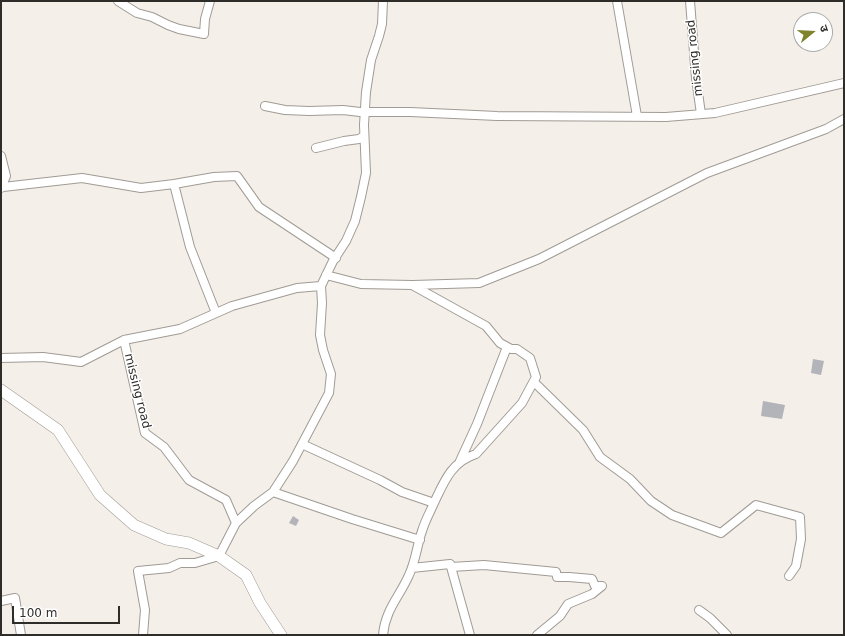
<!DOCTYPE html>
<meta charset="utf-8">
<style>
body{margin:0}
#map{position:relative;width:845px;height:636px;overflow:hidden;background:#f5efe9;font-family:"DejaVu Sans","Noto Sans Devanagari",sans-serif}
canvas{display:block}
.frame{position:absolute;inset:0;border:2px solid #2f2d2a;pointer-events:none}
.north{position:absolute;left:793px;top:12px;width:40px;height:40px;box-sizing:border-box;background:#fff;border:1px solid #acabaa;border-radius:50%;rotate:72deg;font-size:11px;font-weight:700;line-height:16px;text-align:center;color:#2f2d2a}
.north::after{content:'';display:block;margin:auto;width:14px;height:18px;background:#80832d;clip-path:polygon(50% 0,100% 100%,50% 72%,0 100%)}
.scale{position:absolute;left:12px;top:606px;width:108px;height:18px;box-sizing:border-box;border:2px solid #2f2d2a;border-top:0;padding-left:5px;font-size:12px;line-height:14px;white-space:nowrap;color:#2f2d2a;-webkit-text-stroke:3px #fff;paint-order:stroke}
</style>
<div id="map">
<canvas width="845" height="636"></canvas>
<div class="frame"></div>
<div class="north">उ</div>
<div class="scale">100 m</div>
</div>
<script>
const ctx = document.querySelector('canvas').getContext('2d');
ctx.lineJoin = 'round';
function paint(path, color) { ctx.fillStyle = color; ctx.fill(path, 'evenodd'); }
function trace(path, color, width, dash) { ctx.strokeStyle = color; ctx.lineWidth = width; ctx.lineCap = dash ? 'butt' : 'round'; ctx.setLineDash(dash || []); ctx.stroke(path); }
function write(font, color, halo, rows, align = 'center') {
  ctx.font = font + ' "DejaVu Sans",sans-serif'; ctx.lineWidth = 3; ctx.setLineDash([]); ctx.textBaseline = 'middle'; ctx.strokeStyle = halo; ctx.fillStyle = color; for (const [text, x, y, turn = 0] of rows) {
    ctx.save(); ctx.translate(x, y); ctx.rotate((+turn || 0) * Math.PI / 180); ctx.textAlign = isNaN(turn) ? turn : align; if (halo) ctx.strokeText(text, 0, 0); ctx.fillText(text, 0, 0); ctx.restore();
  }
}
const building = new Path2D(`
 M813,359L824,361L821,375L811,373Z
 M763,401L785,405L782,419L761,416Z
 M293,516L299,520L296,526L289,523Z`);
const street = new Path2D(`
 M118,1L137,13L152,17L168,25L179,29L204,34L205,19L210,1
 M617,1L637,116
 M690,1L696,78L701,114
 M265,106L285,110L309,111L343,110L360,112H410L497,116L666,117L715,113L844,83
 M316,148L344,141L359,139L364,136
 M1,156L6,176L1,188
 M3,187L82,178L141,188L174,184
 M326,275L361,284L412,285L486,326L500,343L511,349H517L530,358L536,377L522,403L476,454C451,462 444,482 434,503C430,512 425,521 422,531C417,545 416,560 409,575C400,596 385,610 383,635
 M413,285L479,283L539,259L707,173L826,129L844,119
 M216,313L190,247L174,184L214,177L237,176L259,207L336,258
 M124,340L180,329L232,306L297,288L321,286
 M1,358L43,357L81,362L124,340L145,433L164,447L189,480L226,500L236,523
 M534,382L583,430L600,457L630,479L651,501L672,515L721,533L756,505L800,517L801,539L796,566L789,576
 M302,444L380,480L402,492L434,503
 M460,461L477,424L507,347
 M273,492L293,461L329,393L331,374L323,350L320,335L322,303L321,286L333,261L346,241L355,221L361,197L366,173L364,125L366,92L371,60L379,36L382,24L383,1
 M412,568L450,564
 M1,601L15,598L21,635
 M699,610L710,618L727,635
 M143,635L145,610L138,571L169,568L180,563H195L219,556L236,523L254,506L273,492L352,519L420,540
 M470,635L451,567L484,565L556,572L557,577H569L592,579L595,586H602L592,594L568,604L560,616L537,635`);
const secondary = new Path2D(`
 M1,390L58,430L100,495L134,525L166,539L189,543L219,556L246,575L260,603L281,635`);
const streetNames = [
 ["missing road",695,58,-96],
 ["missing road",137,391,76]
];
paint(building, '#b3b3ba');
trace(street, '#a09b95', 10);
trace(secondary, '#a09b95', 12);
trace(street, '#fff', 8);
trace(secondary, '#fff', 11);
write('12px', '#2f2d2a', '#fff', streetNames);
</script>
